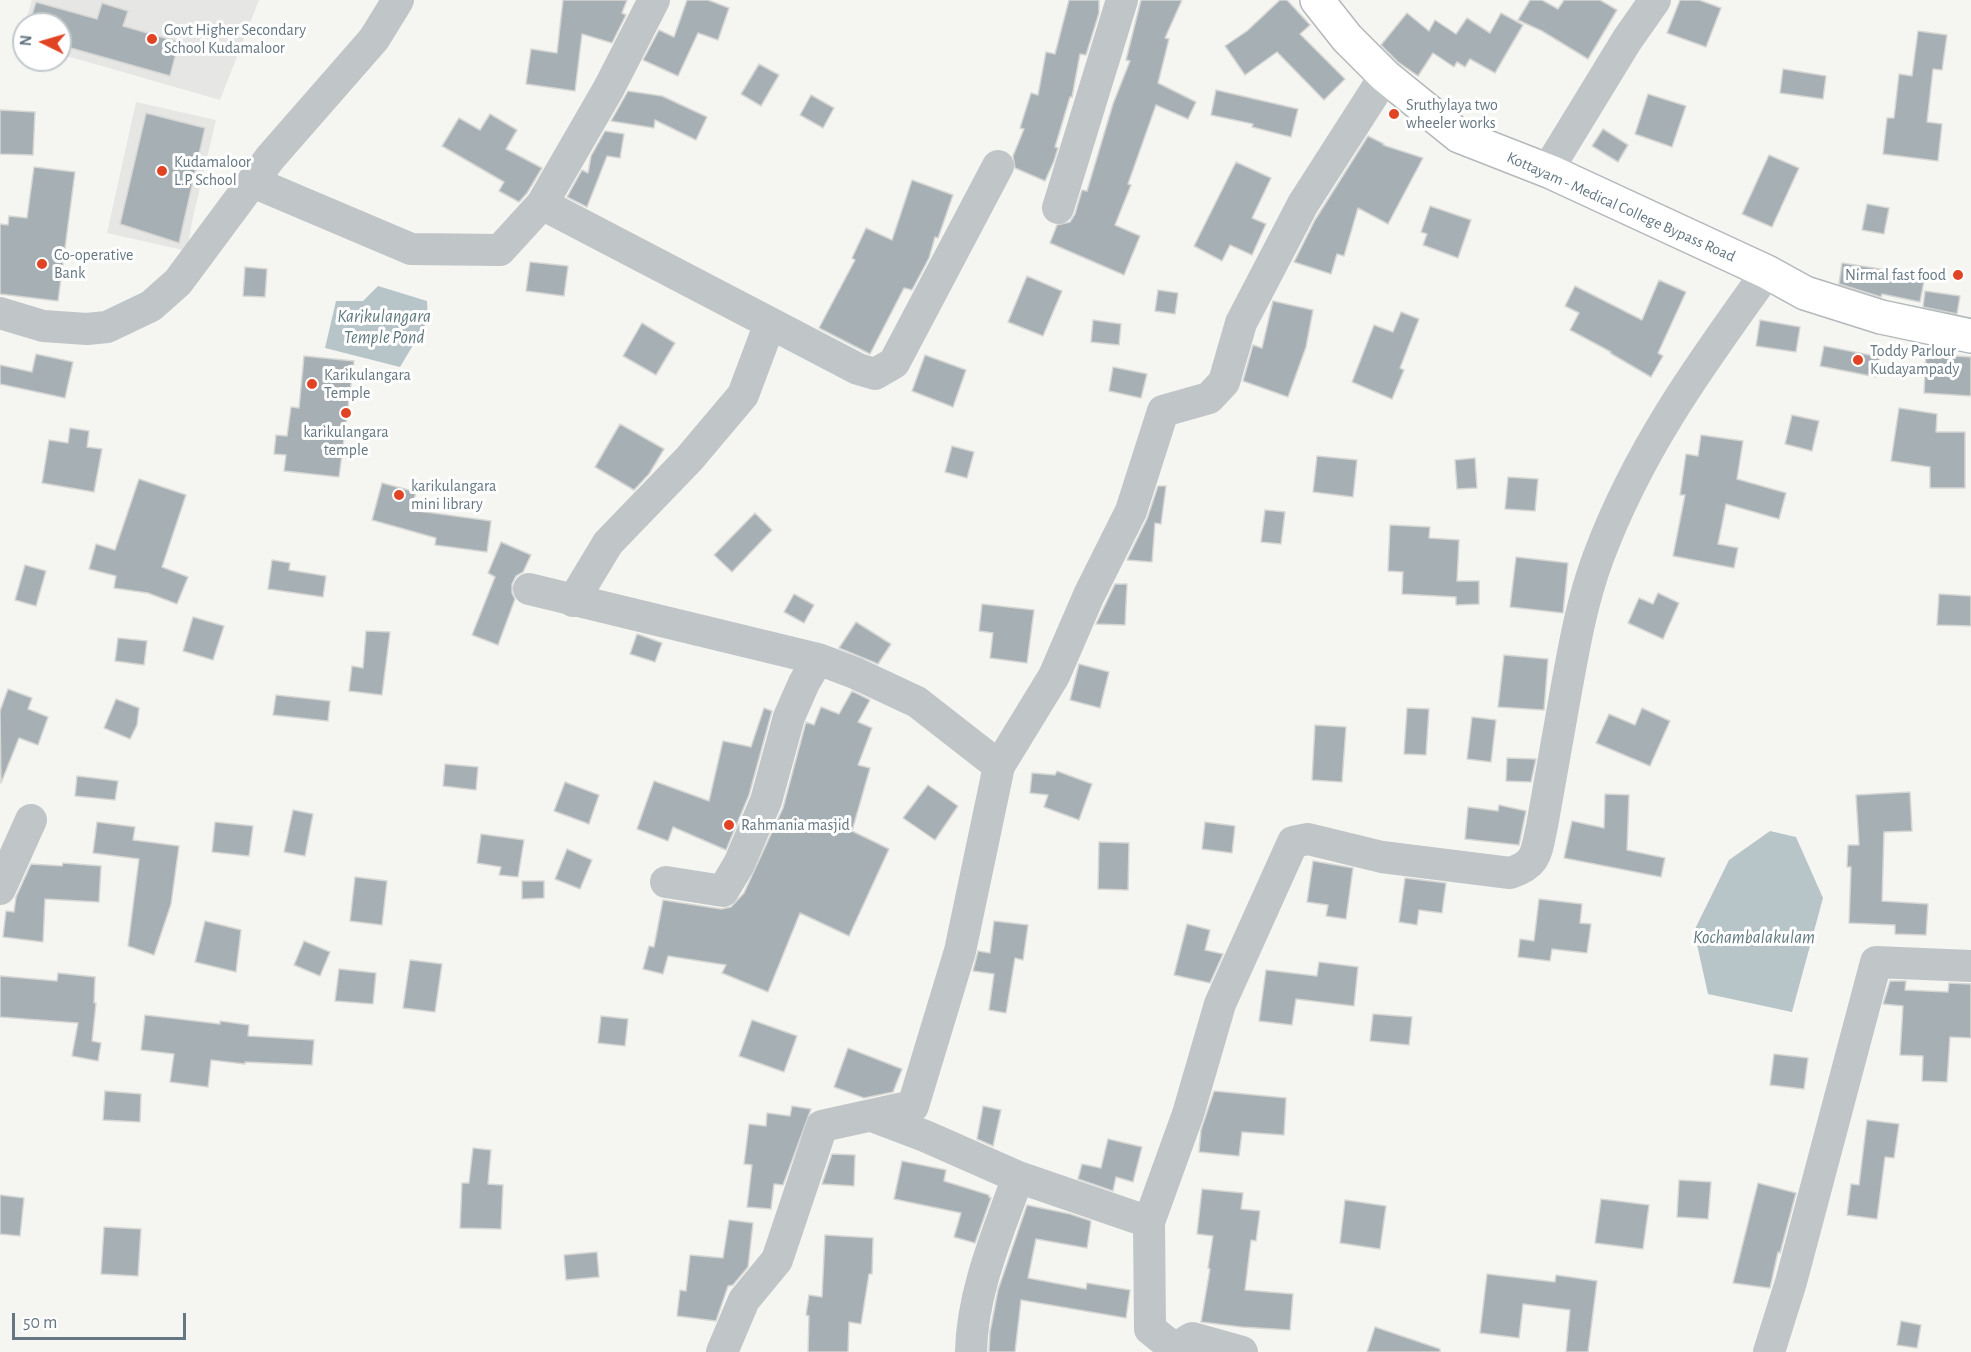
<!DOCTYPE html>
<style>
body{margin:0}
#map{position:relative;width:1971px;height:1352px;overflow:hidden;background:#f5f5f1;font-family:"Alegreya Sans",sans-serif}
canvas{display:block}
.north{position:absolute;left:12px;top:12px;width:60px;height:60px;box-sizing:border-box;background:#fff;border:2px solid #c1c9cd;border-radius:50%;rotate:275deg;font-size:16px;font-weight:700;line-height:24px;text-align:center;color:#647782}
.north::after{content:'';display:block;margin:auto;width:21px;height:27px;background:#e14425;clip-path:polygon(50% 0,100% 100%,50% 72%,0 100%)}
.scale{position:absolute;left:12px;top:1313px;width:174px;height:27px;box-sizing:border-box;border:3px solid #647782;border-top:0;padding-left:8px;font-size:18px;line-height:21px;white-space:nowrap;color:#647782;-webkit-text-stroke:4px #fff;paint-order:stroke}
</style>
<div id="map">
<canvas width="1971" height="1352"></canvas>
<div class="north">N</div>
<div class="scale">50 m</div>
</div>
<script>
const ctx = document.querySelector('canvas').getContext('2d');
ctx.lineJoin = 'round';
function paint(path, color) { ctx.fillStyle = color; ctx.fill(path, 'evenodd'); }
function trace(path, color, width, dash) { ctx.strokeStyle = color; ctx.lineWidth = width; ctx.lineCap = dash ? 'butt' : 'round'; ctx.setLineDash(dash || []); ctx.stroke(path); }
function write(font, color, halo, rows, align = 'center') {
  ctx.font = font + ' "Alegreya Sans",sans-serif'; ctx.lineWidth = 6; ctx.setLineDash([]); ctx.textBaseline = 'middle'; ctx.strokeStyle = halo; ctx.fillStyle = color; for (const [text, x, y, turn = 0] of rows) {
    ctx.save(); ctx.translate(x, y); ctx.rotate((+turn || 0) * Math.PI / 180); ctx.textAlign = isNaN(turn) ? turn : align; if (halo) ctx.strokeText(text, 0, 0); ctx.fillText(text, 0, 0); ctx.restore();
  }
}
const built = new Path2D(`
 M32,0H259L220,100L60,54V24H25Z
 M136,102L216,120L192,222L187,251L107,233Z`);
const water = new Path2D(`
 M378,286L427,301L428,320L400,367L325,348L336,301H363Z
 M1770,831L1796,837L1823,898L1792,1012L1708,994L1694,931L1729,860Z`);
const building = new Path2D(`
 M563,0H627L622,13L626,15L612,43L582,34L575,91L526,84L531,49L557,53Z
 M687,0H708L729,8L718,40L698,33L678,76L643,60L659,30L674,37Z
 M1069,0H1099V13L1086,55L1080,54L1072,97H1070L1055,147L1058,148L1054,161L1045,181L1015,168L1013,156L1024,129L1020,128L1031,93L1038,95L1046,52L1055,54Z
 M1141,0H1182L1165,38L1169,39L1158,83L1196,102L1188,119L1156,105L1128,184L1131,185L1115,225L1140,236L1124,275L1050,243L1057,225L1070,222L1075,214L1082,190L1087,191L1113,104L1130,61L1126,60Z
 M1280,0H1287L1310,25L1300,34L1345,79L1324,100L1277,52L1245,75L1225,46L1247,31Z
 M1530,0H1542L1558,9L1564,0H1600L1617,10L1588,59L1542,31L1518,20Z
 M1680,0H1699L1721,8L1706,47L1667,33Z
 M36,2L97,19L102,3L128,11L123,26L179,42L170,76L60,45V24H29Z
 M1407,13L1429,31L1435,20L1456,34L1467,18L1490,33L1501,13L1523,25L1495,73L1470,59L1465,67L1457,62L1454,67L1433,53L1418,76L1398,62L1381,45Z
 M1918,31L1947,35L1942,70L1933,69L1927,122L1942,124L1938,161L1883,154L1887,118H1894L1899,74L1912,76Z
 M759,64L779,75L761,106L741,94Z
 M1783,69L1826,76L1823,99L1780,93Z
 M1216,90L1298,109L1291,137L1252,127L1253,124L1211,115Z
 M628,91L662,96L707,117L696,140L655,120L654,128L611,121Z
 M1648,94L1686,106L1672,147L1635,134Z
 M811,95L834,108L823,128L800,115Z
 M0,110L35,112L33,155L0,154Z
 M146,113L205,128L179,243L120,224Z
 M490,114L517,130L506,149L542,168L527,193L519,202L499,191L504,182L442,146L459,118L480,130Z
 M1603,129L1628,145L1618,162L1592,146Z
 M605,131L624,134L620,158L607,156L587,207L567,197L582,170L588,173L591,156Z
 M1368,136L1384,144L1383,145L1423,158L1388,224L1358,208L1344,256L1337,254L1331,274L1294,262L1315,220Z
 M1769,155L1799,168L1772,227L1742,214Z
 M1236,162L1271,178L1252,218L1266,224L1252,255L1230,245L1222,261L1194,246Z
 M34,167L75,172L58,301L0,294V224L8,225L9,216L27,218Z
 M912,180L953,195L938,238L935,237L929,258L912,290L904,288L870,354L819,328L855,260L852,258L866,228L892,240Z
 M1867,204L1889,208L1884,234L1862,230Z
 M1430,206L1471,220L1458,258L1423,245L1427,234L1421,232Z
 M530,262L568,266L564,296L526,291Z
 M1842,263L1925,276L1920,302L1882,294L1881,297L1839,284Z
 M245,267L267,269L265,297L243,296Z
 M1027,276L1062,291L1043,336L1008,322Z
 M1659,280L1686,292L1658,353L1663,356L1651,377L1610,353L1611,352L1570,330L1579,313L1565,306L1575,286L1642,320Z
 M1158,290L1178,293L1175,314L1155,311Z
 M1925,291L1960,296L1957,314L1923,307Z
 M1273,301L1313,310L1306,347L1288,397L1243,381L1253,345L1262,348Z
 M1401,312L1419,319L1400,368L1404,370L1392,399L1352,382L1374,325L1393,332Z
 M1093,320L1121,324L1119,345L1091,342Z
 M1760,320L1800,327L1796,352L1756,346Z
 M642,323L675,343L656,375L623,356Z
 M1824,346L1880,357L1876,377L1820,366Z
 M36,354L73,362L65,398L0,384V365L32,372Z
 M1926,354L1971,357V396L1924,393Z
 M925,355L966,370L953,407L912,391Z
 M304,356L354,361L339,477L284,471L286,455L274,454L276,435L287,436L291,407L299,408Z
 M1113,367L1147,374L1141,398L1109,391Z
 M1899,408L1937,414L1936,432H1965V488H1930V467L1891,461Z
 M1792,415L1819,421L1812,451L1785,444Z
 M620,424L664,449L649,474L634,490L595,467Z
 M70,428L89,431L87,447L102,449L94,492L42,483L49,440L68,443Z
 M1701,435L1743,441L1737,479L1786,493L1779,519L1726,504L1718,544L1738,548L1734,568L1673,556L1685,495H1680L1686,454L1698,456Z
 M952,446L974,452L967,478L945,472Z
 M1317,456L1357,460L1353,497L1313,492Z
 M1475,458L1477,488L1457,489L1455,460Z
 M1508,477L1538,479L1535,511L1505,509Z
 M139,479L186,495L162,567L188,577L177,604L148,593L114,588L116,576L89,569L96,544L115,550Z
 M382,483L416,492L411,510L491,521L487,552L435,545L436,538L372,520Z
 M1158,486H1166L1161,524L1155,523L1152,562L1127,560L1147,519Z
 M1265,510L1285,512L1281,544L1261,542Z
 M755,513L772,530L732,572L714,555Z
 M1390,525L1430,527L1429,538L1459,540L1457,581H1479V604L1456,605V597L1402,594L1403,572L1388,571Z
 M501,542L531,555L523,572L516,576L512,584V593L515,599L498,645L472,635L495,577L488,573Z
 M1516,557L1568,563L1563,613L1510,607Z
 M272,560L290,563L289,570L326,576L323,597L268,589Z
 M25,565L46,571L36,606L15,600Z
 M1115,584H1127L1125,625L1096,624Z
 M1658,593L1679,603L1663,639L1628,623L1639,598L1653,604Z
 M794,594L814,605L804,623L784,612Z
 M1939,594L1971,596V626L1937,625Z
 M982,604L1034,610L1027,663L990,658L993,633L979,631Z
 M193,617L224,626L213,660L183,651Z
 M856,622L891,644L878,664L839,648Z
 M366,631L390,632L382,695L349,691L352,666L363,668Z
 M637,634L662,643L655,662L630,654Z
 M118,638L147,641L144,665L115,661Z
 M1504,655L1548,659L1544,710L1498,707Z
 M1079,664L1109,672L1100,708L1070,700Z
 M8,689L32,698L28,709L48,717L38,745L19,738L1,783L0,711Z
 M852,691L870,700L858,722L872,728L858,765L870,768L852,831L889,849L849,936L800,913L768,992L722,973L726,965L668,956L663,974L643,969L649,946L654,947L663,900L721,909L731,907L744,893L783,808L806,722L814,725L821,707L839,714Z
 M276,695L330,701L328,721L273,715Z
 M116,699L139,708L137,725L130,739L104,728Z
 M764,708L772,711L749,795L726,850L673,827L668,841L637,829L654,781L709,801L723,741L751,747Z
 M1407,708L1429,709L1426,755L1404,754Z
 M1642,708L1670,721L1650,766L1596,743L1609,714L1635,725Z
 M1472,717L1496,720L1491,762L1467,759Z
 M1315,725L1346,727L1342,782L1312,780Z
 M1507,758L1536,759L1531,782L1506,781Z
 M445,764L478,767L476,790L443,786Z
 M1057,771L1092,784L1079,820L1044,807L1048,795L1030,793L1032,773L1055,775Z
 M77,776L118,781L115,800L75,796Z
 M565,782L599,795L589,824L554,811Z
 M928,785L958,806L935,840L903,818Z
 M1910,792L1912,831L1884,832L1882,901L1928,904L1926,935L1895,934V925L1849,923L1851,867H1847L1848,845H1859L1856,795Z
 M1605,794L1629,795L1627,850L1665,858L1661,877L1564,858L1572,821L1604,828Z
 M1499,805L1526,811L1519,845L1465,839L1468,807L1498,811Z
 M293,810L313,814L305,856L284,852Z
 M97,822L135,827L133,840L179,846L171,904L154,955L128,946L139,859L93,853Z
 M215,822L253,826L249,856L212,852Z
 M1205,822L1235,826L1232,853L1202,849Z
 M481,834L524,840L518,877L499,875L501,867L477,863Z
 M1099,842L1129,843L1128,890L1098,889Z
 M567,849L592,860L580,889L555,879Z
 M1313,861L1353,868L1346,919L1326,916L1328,905L1307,902Z
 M63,863L101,866L99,902L45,899L43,942L3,937L6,911L14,912L16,897L31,864L62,866Z
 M355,877L387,881L382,925L350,921Z
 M1405,878L1446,883L1442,913L1419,910L1417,925L1399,922Z
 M522,881H544V898L522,899Z
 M1539,899L1582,904L1580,923L1591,924L1587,953L1552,949L1550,961L1518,957L1520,939L1534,941Z
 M205,921L241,930L236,972L195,962Z
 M994,921L1028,925L1023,960L1015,958L1006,1013L989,1010L994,974L973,971L978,951L990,953Z
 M1187,924L1210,930L1205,950L1223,954L1210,983L1174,975Z
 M304,941L330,952L320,976L294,965Z
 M410,960L442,964L435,1012L403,1008Z
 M1319,962L1358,967L1354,1006L1296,999L1292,1025L1259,1021L1266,970L1317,976Z
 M339,969L376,973L373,1004L335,1001Z
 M58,973L95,977L94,1003H96L92,1041L101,1043L98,1061L72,1056L78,1023L0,1017V976L57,981Z
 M1890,981H1906L1905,990L1948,992L1949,983L1971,984V1038L1950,1037L1947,1082L1922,1081L1923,1056L1900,1055L1903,1006L1883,1004Z
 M1373,1014L1412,1017L1409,1045L1370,1041Z
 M145,1015L220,1024V1021L249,1025L248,1036L314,1040L312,1065L245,1062V1064L211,1060L208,1087L170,1082L174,1054L141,1050Z
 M601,1016L628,1019L625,1046L598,1043Z
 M752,1020L797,1036L784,1072L739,1056Z
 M848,1048L902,1069L893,1092L864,1098L834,1087Z
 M1774,1054L1808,1058L1804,1089L1770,1085Z
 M105,1091L141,1094L140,1122L103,1120Z
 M1214,1091L1286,1098L1284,1135L1242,1132L1239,1156L1199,1152L1201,1130Z
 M792,1106L811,1109L783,1185L774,1184L771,1209L747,1207L752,1165L744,1164L749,1124L766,1126L767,1113L790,1116Z
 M983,1106L1001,1110L993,1146L977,1139Z
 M1867,1120L1899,1124L1894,1158L1885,1157L1877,1219L1847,1215L1851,1184L1859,1185Z
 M1108,1139L1142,1147L1133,1182L1116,1177L1113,1191L1078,1179L1082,1164L1101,1168Z
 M473,1148L491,1150L488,1184L503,1185L501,1229L460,1228L462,1183H469Z
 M832,1154L855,1155L854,1186L822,1184Z
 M902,1161L946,1170L944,1181L989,1195V1197L991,1198L975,1243L954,1237L961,1213L894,1199Z
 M1679,1180L1711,1182L1708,1219L1677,1217Z
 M1758,1183L1796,1193L1780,1253L1778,1252L1770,1288L1733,1283Z
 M1202,1189L1243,1193L1241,1209L1260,1211L1256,1241L1251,1240L1245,1290L1293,1294L1290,1330L1242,1327L1201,1322L1210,1269L1208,1268L1213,1236L1197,1234Z
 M0,1195L24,1198L20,1236L0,1234Z
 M1601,1199L1649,1205L1643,1249L1595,1243Z
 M1345,1200L1386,1206L1380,1249L1340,1243Z
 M1027,1205L1070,1214L1091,1221L1087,1248L1036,1239L1028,1278L1086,1289L1087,1283L1130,1290L1126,1318L1021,1300L1015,1352H989L990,1332L998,1290Z
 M729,1220L753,1223L748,1267L733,1285L728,1286L716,1321L677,1316L680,1290L686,1291L690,1255L723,1258Z
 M104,1227L141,1229L138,1276L101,1274Z
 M825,1235L873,1238L872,1274H869L861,1324L849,1322L848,1352H808L809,1316L806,1315L809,1295L822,1297Z
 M597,1252L599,1277L566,1280L564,1255Z
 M1487,1274L1555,1282L1556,1275L1597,1281L1588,1352H1566L1570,1310L1523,1304L1519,1338L1480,1333Z
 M1901,1321L1921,1325L1917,1348L1897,1345Z
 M1375,1327L1440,1349V1352H1367Z`);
const minor = new Path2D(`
 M1547,171L1627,40L1655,0
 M253,182L411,249L500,250L542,204L609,88L654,0
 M542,204L858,369L875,374L894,363L998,166
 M1058,208L1122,0
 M0,313L43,326L87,329L107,327L151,306L178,282L270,158L374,39L398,0
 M529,589L818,659
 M573,601L608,543L689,459L743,395L770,323
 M666,882L723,891L739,864L766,801L789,717L804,683L818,659L855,673L917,702L999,766L1054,676L1089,595L1131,511L1163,411L1209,398L1224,382L1241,323L1303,204L1385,76
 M0,889L31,820
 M872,1116L925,1136L1018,1177L1149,1222
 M1175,1349L1150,1329L1149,1222L1188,1114L1220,1004L1293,842L1308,839L1382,857L1510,873C1538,864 1536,852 1542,826C1550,781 1558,736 1566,691C1574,647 1582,601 1598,558C1638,450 1700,365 1767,272
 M722,1352L744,1300L777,1260L822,1126L913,1106L960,951L999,766
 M971,1352C972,1292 998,1233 1018,1177
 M1174,1352L1175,1349L1192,1338L1242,1352
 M1769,1352L1791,1282L1876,962L1971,966`);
const major = new Path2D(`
 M1317,0L1347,38L1385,76L1459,136L1551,172L1767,272L1805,293L1881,317L1971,336`);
const markers = [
 [152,39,6,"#e14425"],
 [1394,114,6,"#e14425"],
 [162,171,6,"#e14425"],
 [42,264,6,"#e14425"],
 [1958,275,6,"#e14425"],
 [1858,360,6,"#e14425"],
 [312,384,6,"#e14425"],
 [346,413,6,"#e14425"],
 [399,495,6,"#e14425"],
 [729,825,6,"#e14425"]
];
const poiNames = [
 ["Govt Higher Secondary",164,30],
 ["School Kudamaloor",164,48],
 ["Sruthylaya two",1406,105],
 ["wheeler works",1406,123],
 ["Kudamaloor",174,162],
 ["L.P School",174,180],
 ["Co-operative",54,255],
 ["Bank",54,273],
 ["Nirmal fast food",1946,275,"right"],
 ["Toddy Parlour",1870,351],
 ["Kudayampady",1870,369],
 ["Karikulangara",324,375],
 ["Temple",324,393],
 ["karikulangara",346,432,"center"],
 ["temple",346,450,"center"],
 ["karikulangara",411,486],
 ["mini library",411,504],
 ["Rahmania masjid",741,825]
];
const streetNames = [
 ["Kottayam - Medical College Bypass Road",1621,207,24]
];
const waterNames = [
 ["Karikulangara",384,317],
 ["Temple Pond",384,338],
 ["Kochambalakulam",1754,938]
];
paint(built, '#e6e6e5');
paint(water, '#b8c5c8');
paint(building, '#a6b0b4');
trace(building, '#d6d6d4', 1.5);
trace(major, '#b3b8bb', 36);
trace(minor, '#c0c5c7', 32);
trace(major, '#fff', 33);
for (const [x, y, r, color] of markers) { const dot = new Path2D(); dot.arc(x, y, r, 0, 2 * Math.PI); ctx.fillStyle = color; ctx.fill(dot); trace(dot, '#fff', 2); }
write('16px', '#647782', '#fff', poiNames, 'left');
write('16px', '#647782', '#fff', streetNames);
write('italic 18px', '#60797f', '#fff', waterNames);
</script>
